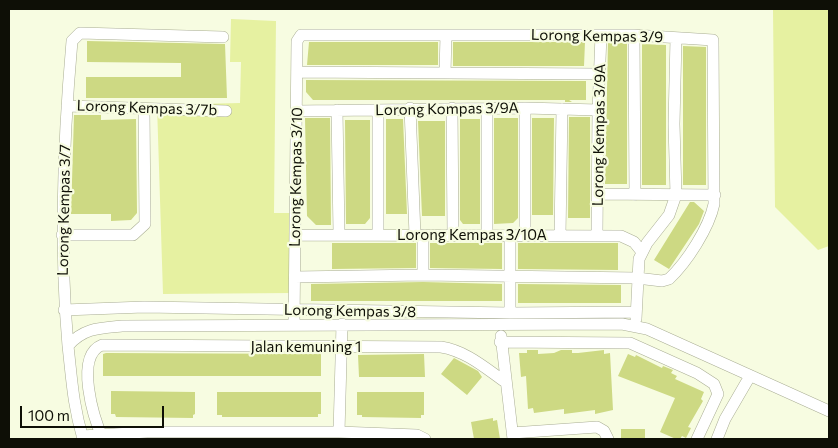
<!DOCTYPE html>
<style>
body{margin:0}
#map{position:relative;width:838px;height:448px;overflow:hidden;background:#f7fce1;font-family:Commissioner,sans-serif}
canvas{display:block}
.frame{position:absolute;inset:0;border:10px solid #0e0f06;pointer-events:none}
.scale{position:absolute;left:20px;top:406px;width:144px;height:22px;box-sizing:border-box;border:2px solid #0e0f06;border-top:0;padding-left:6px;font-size:15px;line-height:18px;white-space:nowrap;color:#0e0f06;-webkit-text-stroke:4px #f7fce1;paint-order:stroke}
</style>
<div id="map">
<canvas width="838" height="448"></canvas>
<div class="frame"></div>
<div class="scale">100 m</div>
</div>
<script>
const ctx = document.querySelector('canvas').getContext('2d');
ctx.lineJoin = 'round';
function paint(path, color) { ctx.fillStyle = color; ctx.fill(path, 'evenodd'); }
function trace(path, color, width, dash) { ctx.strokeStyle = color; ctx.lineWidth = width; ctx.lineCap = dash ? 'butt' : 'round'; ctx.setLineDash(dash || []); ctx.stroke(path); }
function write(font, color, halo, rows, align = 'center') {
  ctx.font = font + ' Commissioner,sans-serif'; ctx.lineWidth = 4.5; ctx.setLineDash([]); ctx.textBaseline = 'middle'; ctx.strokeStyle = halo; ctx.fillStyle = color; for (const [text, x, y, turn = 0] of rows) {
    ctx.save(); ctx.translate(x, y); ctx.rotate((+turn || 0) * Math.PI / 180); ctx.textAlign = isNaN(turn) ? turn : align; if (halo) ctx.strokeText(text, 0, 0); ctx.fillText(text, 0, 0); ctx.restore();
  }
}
const green = new Path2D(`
 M727,9H829V246L818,250L775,207L773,10Z
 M231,19L276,21L274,213H294L293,293L163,294L157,105L240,103L241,62H230Z`);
const building = new Path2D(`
 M87,41L225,44L227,98H86V77H181V63L87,62Z
 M309,42H438V65H307Z
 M453,42H585L584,66H453Z
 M608,43H627V184H605Z
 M642,44L666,45V185H642Z
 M683,46L706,47V185H683Z
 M306,80L586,81V100H569L572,102H565V100H313L306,92Z
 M74,115H101V120L136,119L137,213L131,220L111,221V214H71Z
 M569,117H590V218H568Z
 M305,118H330L331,225H316L307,216Z
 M494,118H518V218L513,223L494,224Z
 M532,118H554L553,215H532Z
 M386,119H403L407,214H386Z
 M460,119H480V224H463L460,220Z
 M345,120H370V218L365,224H346Z
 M418,121H445V216H422Z
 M690,202H694L704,211L699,224L669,269L654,260Z
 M332,243H416V268L332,269Z
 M430,243H502V269L430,268Z
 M518,243H618V270L518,269Z
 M423,282L502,284V301H311V284Z
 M518,284L621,285V303H518Z
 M527,350H538V354L554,353L561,350H572V353H578L604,350V354L610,353L613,410L595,414V410L564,414V409L534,413L533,408L528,409L526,376L521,377L519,353H527Z
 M106,353L321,354V376H103V354Z
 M424,354L425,377H359L358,355Z
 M628,354L635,357L636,355L662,368L663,366L673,370L671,373L677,376L675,379L704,392L701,399L703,401L688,427L691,428L686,438L682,436L680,439H676L660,432L675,398L618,376Z
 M454,358L478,371L482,377L467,395L441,374Z
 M111,391L195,392V414L193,415V418L116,417L115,414H111Z
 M217,392H321V414H318V417H222V415H217Z
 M357,392H424V415H421V418L362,417V415H357Z
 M493,418V421L497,420L500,439H474L471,422Z
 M621,429H645V439H621Z`);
const minor = new Path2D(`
 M634,35L635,195
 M297,72L599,74
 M445,73L446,35
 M67,106L226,111
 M410,108L415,235
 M452,108L453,235
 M487,108V235
 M337,110L339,233
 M297,111L525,108L598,110
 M598,194L715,195
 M378,234V110
 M62,235H133L145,224L144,109
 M296,235L621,236L634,242L642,252
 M423,235V275
 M525,235V108
 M560,236L562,109
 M597,236L598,110L601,35
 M64,310L144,307L510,313L636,312
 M510,313V235
 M636,319L639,259L647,243L669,215L676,195L674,124L676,38
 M294,324L297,41L301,35H634L713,40L714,204C709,228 687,262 669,279L662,281L637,278L423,275L295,277
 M501,336L513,439
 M500,342L630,343L697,373L714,384L718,394L697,439
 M68,346C83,328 100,328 122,326L622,324L647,329L829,411
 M339,432L342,324
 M512,433L597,427L604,431L608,439
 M82,436L147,432H339L417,435L425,439
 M83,439C73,405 72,381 68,346C59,244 63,143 72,41L80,33L223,37
 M103,439C94,419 74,356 102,345L441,347C466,351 484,367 504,381
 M717,439L725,419L750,376`);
const streetNames = [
 ["Lorong Kempas 3/9",597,36,1],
 ["Lorong Kempas 3/7b",147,108,2],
 ["Lorong Kompas 3/9A",447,109,-1],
 ["Lorong Kempas 3/9A",599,135,-89],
 ["Lorong Kempas 3/10",296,177,-89],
 ["Lorong Kempas 3/7",64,210,-89],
 ["Lorong Kempas 3/10A",472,235],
 ["Lorong Kempas 3/8",350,311,1],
 ["Jalan kemuning 1",306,347]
];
paint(green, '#e6f1a1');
paint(building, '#cdd983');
trace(minor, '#a9ad94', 12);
trace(minor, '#fff', 11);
write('15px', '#0e0f06', '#f7fce1', streetNames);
</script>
